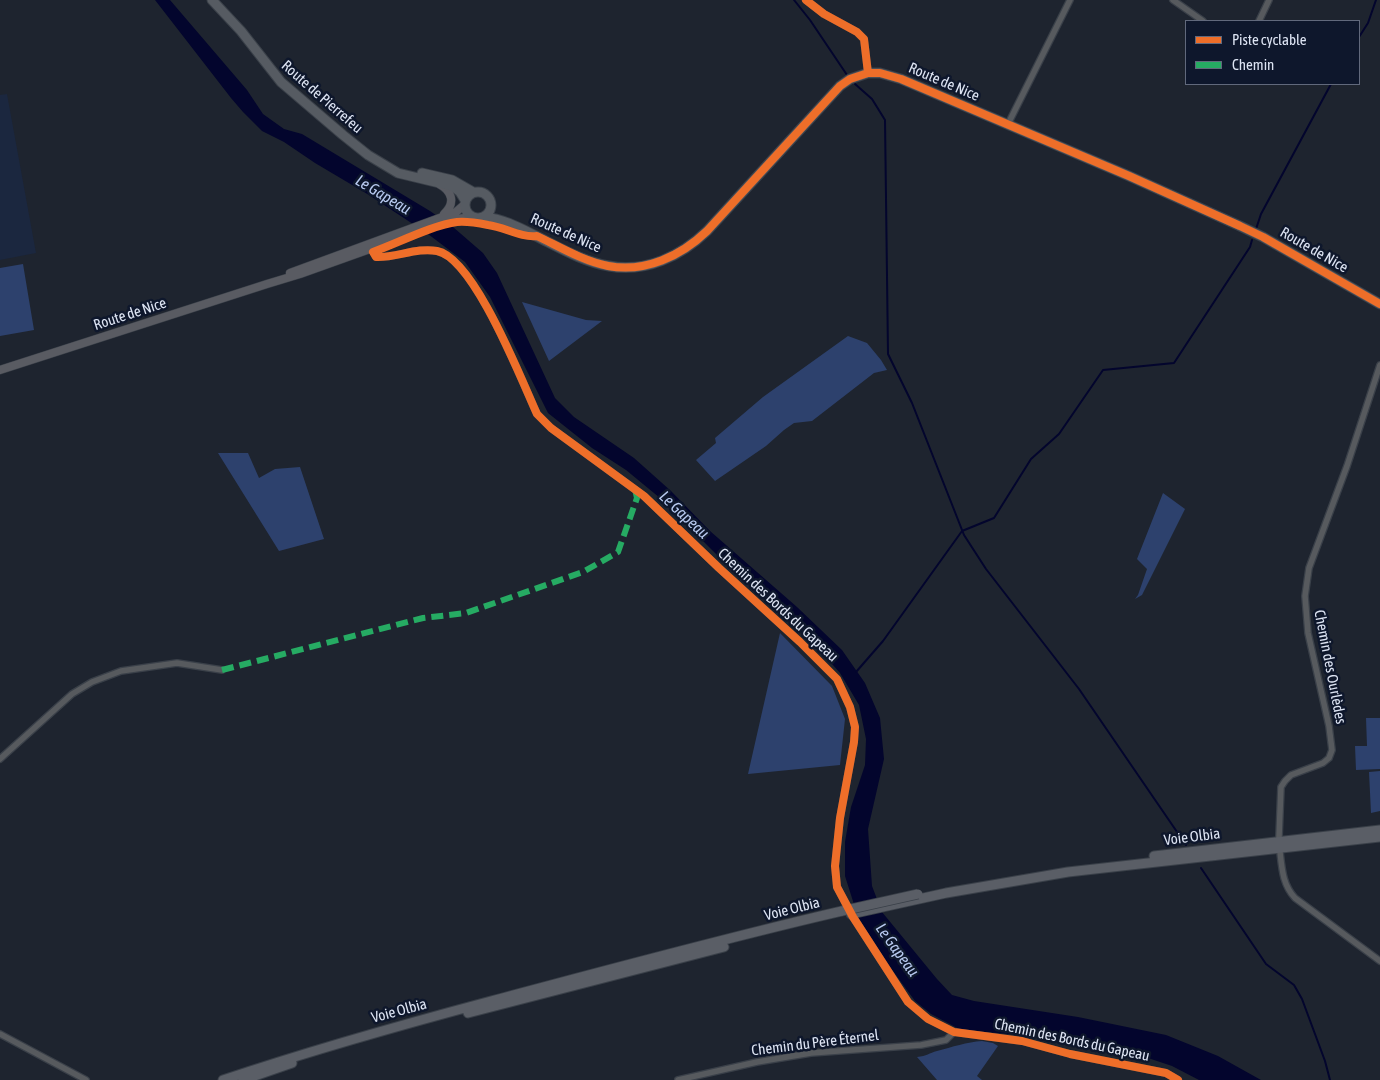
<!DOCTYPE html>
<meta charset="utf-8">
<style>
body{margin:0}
#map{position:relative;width:1380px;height:1080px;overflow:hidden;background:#1e242f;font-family:"Asap Condensed",sans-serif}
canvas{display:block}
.legend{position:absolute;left:1185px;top:20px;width:175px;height:65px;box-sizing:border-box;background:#0e172c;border:1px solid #61697c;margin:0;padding:6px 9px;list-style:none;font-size:15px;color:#dde4f3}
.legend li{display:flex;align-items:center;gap:10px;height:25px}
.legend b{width:25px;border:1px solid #61697c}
</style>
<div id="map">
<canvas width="1380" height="1080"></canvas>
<ul class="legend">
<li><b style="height:6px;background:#ee6e29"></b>Piste cyclable</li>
<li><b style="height:6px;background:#26ab63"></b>Chemin</li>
</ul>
</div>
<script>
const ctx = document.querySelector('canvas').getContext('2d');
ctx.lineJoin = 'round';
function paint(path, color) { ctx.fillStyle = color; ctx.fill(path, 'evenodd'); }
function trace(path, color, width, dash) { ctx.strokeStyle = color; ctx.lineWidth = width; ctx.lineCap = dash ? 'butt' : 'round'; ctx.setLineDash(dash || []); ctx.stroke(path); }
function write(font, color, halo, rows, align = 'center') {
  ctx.font = font + ' "Asap Condensed",sans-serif'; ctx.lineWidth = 5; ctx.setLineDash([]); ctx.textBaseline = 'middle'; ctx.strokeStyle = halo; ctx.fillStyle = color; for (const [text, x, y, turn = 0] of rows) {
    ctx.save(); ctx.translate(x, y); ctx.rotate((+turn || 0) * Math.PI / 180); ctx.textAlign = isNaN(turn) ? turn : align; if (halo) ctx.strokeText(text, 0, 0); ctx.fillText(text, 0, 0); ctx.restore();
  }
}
const built = new Path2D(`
 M7,94L36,253L0,260V95Z`);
const green = new Path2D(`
 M23,264L34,330L0,336V268Z
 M522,302L586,320L602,321L549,361Z
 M848,336L867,343L881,360L887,370L874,373L812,421L794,423L784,430L766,446L715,481L696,460L716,443L715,438L763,397Z
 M218,453H248L259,478L275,469L300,467L324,539L279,551Z
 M1163,493L1185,509L1142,595L1135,599L1138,595L1147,569L1137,559Z
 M780,633L832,686L845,719L840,765L748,774Z
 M1366,718H1380V769L1356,770L1355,746H1367Z
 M1380,771V811L1371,813L1369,772Z
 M982,1041L993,1043L998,1046L977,1076L982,1080H937L917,1057C927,1056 929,1053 937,1051C952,1047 967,1042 982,1041Z`);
const water = new Path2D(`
 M155,0H170L247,90L263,114L284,129L302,134L430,211L453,227L483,253L497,273L555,398L574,417L634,458L671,491L710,531L797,607L842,650L865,683L880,718L884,759L868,829L872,886L882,912L937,979L952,995L974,1001L1078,1017L1166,1035L1218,1056L1261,1080H1199L1172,1066L1136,1054L1034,1036L961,1030L931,1014L915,1001L882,956L858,917L845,876V842L851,807L865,765L866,739L859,705L840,673L809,638L727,565L660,498L626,470L592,448L548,413L490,297L465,262L428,234L369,195L315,163L284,142L262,131L243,112L231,98Z`);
const stream = new Path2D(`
 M794,0L810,20L847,75
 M1359,37L1368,23L1376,0
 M855,84L872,99L885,120L888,354L912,403L964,535L986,569L1079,689L1186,845
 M1256,229L1261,214L1331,84
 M856,672L883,641L962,531L994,518L1031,459L1059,434L1103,370L1174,363L1250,247L1252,240
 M1201,868L1266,964L1294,985L1302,999L1325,1061L1330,1080`);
const minor = new Path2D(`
 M806,0L824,14L857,32L864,39L868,73
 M1173,0L1203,21
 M1259,21L1269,0
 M1008,124L1070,0
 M371,247L376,257C396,258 417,247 437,251C474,258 521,379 537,414L551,428L644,496L719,568L800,642L837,679L850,707L855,727L854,742L840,818L835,866L837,887L853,917L908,1002L928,1019L954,1032L1022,1041L1070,1054L1166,1073L1178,1080
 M0,759L72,694L92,682L121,671L177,663L222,670
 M1279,837L1281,787L1285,781L1291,775L1323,763L1329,758L1332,750L1329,726L1308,633L1305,596L1309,568L1347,466L1380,365
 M1280,852C1282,870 1283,885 1295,898L1380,961
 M0,1034L86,1080
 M678,1080L757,1062L811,1053L921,1045L946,1040L954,1032`);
const secondary = new Path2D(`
 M439,184C452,191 456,203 444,214
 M290,273L456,212L464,205
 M0,370L267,284L300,274L451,220L471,217`);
const primary = new Path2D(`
 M212,0L241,31L281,82L343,135L368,155L398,173L452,186L460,192L465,200
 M422,173L452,180L473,192
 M465 205a13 13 0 1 1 26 0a13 13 0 1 1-26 0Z
 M484,217C504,219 520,228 538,237C560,248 584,262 609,266C646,273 681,256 707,231L840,86L850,79L868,73H880L901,79L1129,176L1240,226L1263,237L1380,304`);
const trunk = new Path2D(`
 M1154,856L1380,830
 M851,914L946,893L1068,872L1380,837
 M468,1013L724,947
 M223,1080C312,1050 401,1025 491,1001C608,970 725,938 842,911
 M243,1080L292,1063`);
const trunkBridge = new Path2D(`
 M842,911L918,894`);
const quiet = new Path2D(`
 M222,670L423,618L466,613L583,572L618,552L637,498L635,489`);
const cycleway = new Path2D(`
 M806,0L824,14L857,32L864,39L868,73
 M1178,1080L1166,1073L1070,1054L1022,1041L954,1032L928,1019L908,1002L853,917L837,887L835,866L840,818L854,742L855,727L850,707L837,679L800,642L719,568L644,496L551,428L537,414C521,379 474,258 437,251C417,247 396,258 376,257L373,252C398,243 433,225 457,222C468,221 478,223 488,225C505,227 520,238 537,236C560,247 583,261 608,266C645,273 681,256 707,231L840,86L850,79L868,73H880L901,79L1129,176L1240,226L1263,237L1380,304`);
const streetNames = [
 ["Route de Nice",944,82,23],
 ["Route de Pierrefeu",322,97,41],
 ["Route de Nice",566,233,24],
 ["Route de Nice",1314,250,30],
 ["Route de Nice",130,314,-18],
 ["Chemin des Bords du Gapeau",778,605,43],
 ["Chemin des Ourlèdes",1330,667,79],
 ["Voie Olbia",1192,837,-7],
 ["Voie Olbia",792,909,-14],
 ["Voie Olbia",399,1011,-15],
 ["Chemin des Bords du Gapeau",1072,1040,12],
 ["Chemin du Père Éternel",815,1043,-7]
];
const waterNames = [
 ["Le Gapeau",383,195,31],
 ["Le Gapeau",684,515,43],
 ["Le Gapeau",897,950,54]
];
paint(built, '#1b273f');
paint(green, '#2d416d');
paint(water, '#03052d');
trace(stream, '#03052d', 2);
trace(minor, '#3a4049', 8);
trace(secondary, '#3a4049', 9);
trace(primary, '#3a4049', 11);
trace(trunk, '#3a4049', 11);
trace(minor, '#575a5e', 5.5);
trace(secondary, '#595b62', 8);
trace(primary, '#565b62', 9);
trace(trunk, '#5a5e66', 9);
trace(trunkBridge, '#3a4049', 11, []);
trace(trunkBridge, '#5a5e66', 9);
trace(quiet, '#26ab63', 6, [12, 6]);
trace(cycleway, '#ee6e29', 8);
write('15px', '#dde4f3', '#0e172c', streetNames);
write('italic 16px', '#b8caf0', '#0e172c', waterNames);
</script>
